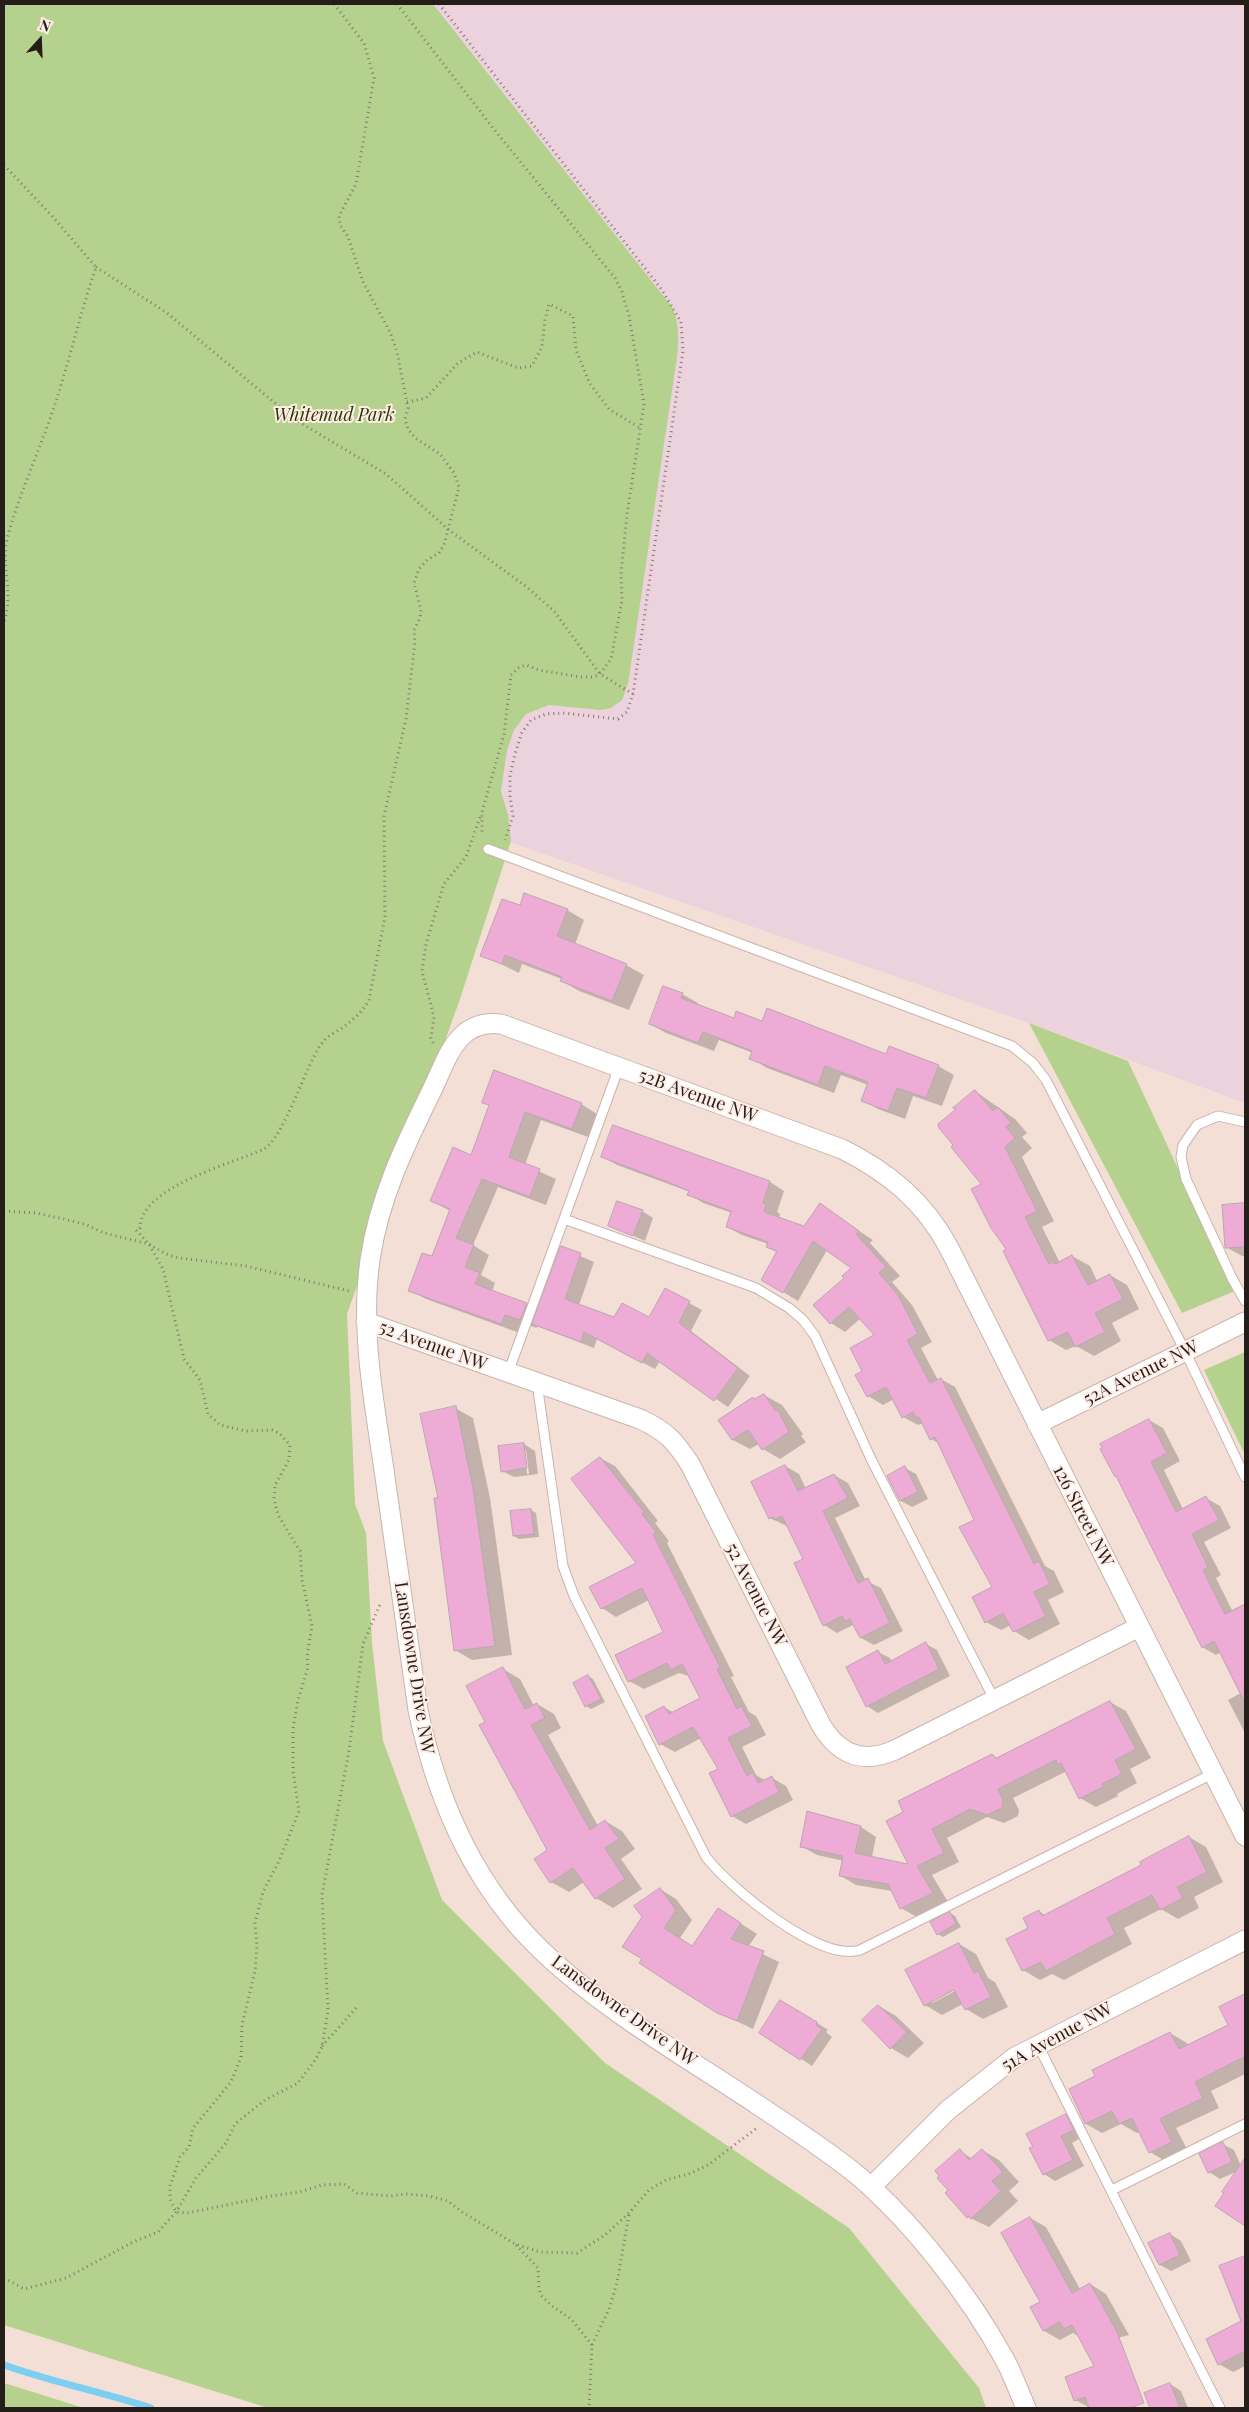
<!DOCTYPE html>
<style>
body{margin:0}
#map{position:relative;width:1249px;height:2412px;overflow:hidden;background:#f4dfd6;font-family:"Playfair Display",serif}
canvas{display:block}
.frame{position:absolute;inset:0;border:5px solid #251d1a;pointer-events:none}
.north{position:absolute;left:15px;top:15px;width:50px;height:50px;-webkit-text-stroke:4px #ffede6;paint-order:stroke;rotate:20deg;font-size:14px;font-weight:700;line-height:20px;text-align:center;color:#251d1a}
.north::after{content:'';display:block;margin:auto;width:18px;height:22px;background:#251d1a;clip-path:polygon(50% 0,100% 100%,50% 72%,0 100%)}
</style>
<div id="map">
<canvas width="1249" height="2412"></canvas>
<div class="frame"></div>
<div class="north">N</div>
</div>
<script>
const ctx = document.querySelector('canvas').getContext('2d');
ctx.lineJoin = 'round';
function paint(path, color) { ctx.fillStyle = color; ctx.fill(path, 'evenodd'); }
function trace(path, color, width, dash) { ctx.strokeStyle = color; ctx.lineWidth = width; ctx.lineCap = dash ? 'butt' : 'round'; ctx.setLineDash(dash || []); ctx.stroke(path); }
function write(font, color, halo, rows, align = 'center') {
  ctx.font = font + ' "Playfair Display",serif'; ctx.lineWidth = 4; ctx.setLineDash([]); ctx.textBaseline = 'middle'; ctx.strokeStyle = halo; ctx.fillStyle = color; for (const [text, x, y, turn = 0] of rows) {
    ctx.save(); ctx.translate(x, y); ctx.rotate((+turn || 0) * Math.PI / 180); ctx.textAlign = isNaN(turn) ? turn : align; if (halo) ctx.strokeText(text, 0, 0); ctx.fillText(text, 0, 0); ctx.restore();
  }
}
const education = new Path2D(`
 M150,4H1245V1103L1029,1023L4,666Z`);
const green = new Path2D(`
 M4,4H433L672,307C683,332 677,358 673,384L628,684L622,700L611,708L601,710L549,705L526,714L514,730L507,750L501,791L508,815L511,841L460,999L347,1314L355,1504L366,1533L372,1643L383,1741L442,1900L605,2063L849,2228L979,2388L986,2408H268L4,2325Z
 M1029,1023L1128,1061L1235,1291L1182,1313Z
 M1245,1352V1455L1204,1370Z
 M4,2383L84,2408H4Z`);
const shadow = new Path2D(`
 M520,907L567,910L584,920L575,944L626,965L644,975L629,1010L579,991L562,981V979L522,964L519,973L482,955Z
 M682,994L698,1003L697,1005L735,1019L763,1023L887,1056L938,1066L954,1075L942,1106L913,1096L905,1119L878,1109L862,1100L868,1085L841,1075L834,1093L767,1068L751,1058L753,1053L719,1040L714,1051L666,1033L650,1024Z
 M975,1091L1015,1119L1027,1133L1022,1137L1032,1148L1022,1157L1054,1221L1042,1227L1060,1263L1072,1256L1090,1266L1097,1281L1110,1275L1127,1285L1139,1309L1112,1323L1121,1341L1094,1356L1076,1346L1066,1350L1049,1340L1008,1249L983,1184Z
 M484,1102L581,1104L597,1114L588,1137L541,1120L525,1165L556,1179L546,1205L498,1187L473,1245L489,1255L481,1275L495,1283L492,1291L526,1304L539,1311L562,1248L594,1262L579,1305L615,1318L650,1319L665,1290L702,1310L691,1331L750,1376L728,1407L660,1361L655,1369L597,1339L594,1348L537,1326V1328L521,1323L517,1332L426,1299L410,1290L433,1258L450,1211L432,1201L471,1156L490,1106Z
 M614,1126L770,1182L784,1191L777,1212L780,1214L779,1219L805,1227L820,1205L873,1240L870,1243L900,1276L892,1282L912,1305L932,1342L921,1348L938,1380L941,1379L955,1387L1045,1566L1054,1571L1064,1592L1048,1600L1060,1624L1029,1640L1014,1631L1011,1625L1001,1630L986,1622L994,1587L975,1520L940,1444L931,1439L923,1423L918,1425L903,1417L894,1399L883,1405L868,1396L857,1375L864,1371L876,1336L861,1318L845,1332L831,1323L815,1306L846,1278L853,1268L827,1250L798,1301L763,1280L778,1253L767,1247L768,1244L742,1235L727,1227L732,1213L703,1203L689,1194L690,1192L617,1165L603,1157Z
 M1245,1205V1256H1242L1226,1247L1223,1206Z
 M642,1211L653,1218L645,1241L609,1225Z
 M764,1395L782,1405L803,1434L801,1436L806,1442L780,1459L763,1449L759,1444L750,1449L733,1440L720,1420Z
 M455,1408L473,1418L490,1498L512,1655L472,1660L455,1650L439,1499Z
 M1149,1420L1163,1428L1180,1461L1164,1470L1183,1509L1206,1498L1220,1506L1231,1528L1204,1542L1221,1575L1216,1578L1233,1612L1245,1606V1733L1228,1700L1241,1693L1221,1652L1216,1655L1202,1647L1119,1478L1116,1476Z
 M524,1444L535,1451L538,1474L514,1477L502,1471ZM524,1450H526L529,1474H527Z
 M600,1458L615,1466L658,1521L655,1523L669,1541L667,1543L734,1676L731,1677L749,1712L756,1716L766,1735L742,1747L756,1775L766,1781L772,1778L786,1786L793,1800L746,1824L732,1816L719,1769L701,1738L675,1752L660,1744L664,1707L674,1713L702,1699L689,1676L679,1673L644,1689L629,1681L665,1632L649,1600L616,1617L602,1608L638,1563Z
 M785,1466L799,1474L806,1489L834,1475L848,1483L860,1506L835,1518L866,1581L881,1588L903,1631L874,1645L861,1638L853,1625L837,1633L824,1625L805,1560L789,1527L770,1518Z
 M905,1468L916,1474L928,1499L912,1507L901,1501Z
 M531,1510L536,1513L539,1537L519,1539L514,1536Z
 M926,1644L937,1650L950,1676L878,1713L867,1706L878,1652L890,1658L892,1662Z
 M503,1669L520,1679L534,1706L537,1704L554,1714L561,1728L548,1735L598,1826L605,1821L622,1831L635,1849L621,1859L642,1889L613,1908L596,1898L584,1882L569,1892L551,1882L536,1860L549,1850L486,1722Z
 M588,1676L593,1679L605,1702L591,1709L586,1706Z
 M1110,1702L1126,1711L1151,1758L1130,1769L1137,1783L1117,1794L1118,1796L1096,1807L1080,1798L1067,1771L1013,1798L1019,1810L1018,1816L1004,1823L987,1817L947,1838L959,1862L932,1875L948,1902L917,1917L901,1908L892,1891L856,1885L841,1876L844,1861L817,1855L801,1846L861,1827L876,1837L872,1857L910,1866L905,1813L992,1755L997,1759Z
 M1189,1837L1206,1847L1223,1882L1194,1897L1199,1908L1178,1919L1161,1909L1124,1928L1132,1944L1064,1980L1052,1974L1040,1980L1023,1970L1030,1929L1039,1911L1046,1916L1143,1866Z
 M660,1889L676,1899L692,1920L680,1938L693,1947L718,1909L757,1934L748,1947L779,1962L753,2029L717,2012L643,1959Z
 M950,1913L955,1916L961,1927L943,1937L938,1934Z
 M959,1944L976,1954L988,1978L995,1982L1008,2007L983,2019L966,2009L963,2004L942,2015L925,2005ZM959,1986L961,1988L932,2003V2000Z
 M1244,1996L1245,2074L1211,2091L1219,2108L1176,2128L1188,2151L1167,2162L1150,2152L1140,2132L1137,2133L1121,2124L1102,2133L1086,2124L1097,2076L1170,2033L1187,2043L1188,2046L1230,2026Z
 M879,2006L896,2016L924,2043L908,2058L891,2048Z
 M796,2009L828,2030L826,2032L832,2037L812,2066L761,2032Z
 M1066,2115L1077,2122L1084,2136L1072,2143L1084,2166L1055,2181L1044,2174L1034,2147Z
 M1222,2144L1234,2150L1241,2166L1245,2168V2225L1217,2206L1238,2171L1220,2179L1209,2172Z
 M982,2150L999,2160L1019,2182L1009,2191L1018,2201L989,2227L968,2217L950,2190L960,2151L973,2159Z
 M1030,2218L1046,2227L1080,2289L1090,2284L1106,2294L1129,2335L1117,2338L1134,2408H1090L1075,2400L1096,2366L1080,2337L1073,2333L1060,2340L1044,2331L1031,2308L1041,2303Z
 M1170,2234L1181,2241L1191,2261L1171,2271L1160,2265Z
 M1245,2257V2366L1233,2372L1219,2364L1243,2322L1221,2267Z
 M1170,2384L1181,2391L1188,2408H1152L1146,2394Z`);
const stream = new Path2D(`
 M4,2365C52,2382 102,2392 151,2408`);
const building = new Path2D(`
 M524,893L568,909L557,936L627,964L612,1001L560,981L562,977L505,955L502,964L480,956L502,899L520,905Z
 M663,986L683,993L681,998L734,1018L736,1011L762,1021L767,1008L886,1054L889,1046L939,1065L926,1098L897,1088L888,1111L861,1101L868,1082L825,1066L818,1085L749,1059L752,1051L703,1032L698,1043L649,1024Z
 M494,1070L582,1103L572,1129L525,1112L509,1157L540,1169L530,1197L482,1179L456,1238L474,1245L465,1267L480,1273L475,1284L527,1303L520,1320L505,1315L501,1324L408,1291L422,1253L432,1256L450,1209L430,1201L453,1147L471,1155L489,1105L482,1103Z
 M975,1090L993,1111L998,1107L1011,1123L1006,1127L1015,1138L1005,1147L1037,1211L1025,1217L1049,1264L1054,1262L1055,1264L1072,1255L1088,1285L1110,1274L1123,1299L1095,1313L1105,1332L1075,1347L1068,1332L1048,1341L1003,1251L1006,1249L991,1228L971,1189L981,1184L951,1147L953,1145L939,1128L938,1124L956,1109L953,1108Z
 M613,1125L770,1181L763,1203L766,1204L764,1212L804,1226L820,1203L859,1231L856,1234L886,1267L879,1273L898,1295L918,1334L907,1340L930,1383L941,1378L1034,1564L1039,1561L1050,1584L1034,1592L1046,1616L1013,1632L1003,1613L985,1623L972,1597L992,1587L959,1527L974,1520L935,1437L930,1440L919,1417L916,1418L913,1412L902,1418L886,1387L867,1397L855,1375L862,1371L850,1348L874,1335L849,1307L830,1324L813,1305L844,1278L842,1276L851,1268L813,1241L783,1293L761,1280L777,1251L766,1247L768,1242L726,1227L731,1211L687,1195L689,1191L665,1181L601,1157Z
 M617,1201L643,1210L633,1236L608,1226Z
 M1245,1203V1247L1225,1248L1222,1205Z
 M561,1246L581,1253L565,1299L614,1317L622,1303L649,1317L665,1288L690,1301L679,1323L738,1368L714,1401L647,1353L642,1363L584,1332L581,1342L532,1324Z
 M764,1394L776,1411L778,1410L789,1432L762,1450L748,1430L732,1440L718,1420L753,1397L754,1399Z
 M456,1406L473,1488L495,1646L454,1651L434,1498H438L420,1414Z
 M1149,1419L1167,1453L1151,1462L1176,1512L1206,1496L1219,1520L1192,1534L1208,1567L1203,1570L1225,1614L1245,1604V1703L1214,1641L1202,1648L1116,1476L1115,1477L1100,1449L1102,1448L1100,1444Z
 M524,1443L527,1468L501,1472L498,1446Z
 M600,1457L644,1512L642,1514L656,1532L653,1534L720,1667L717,1669L737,1709L741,1706L752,1726L728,1738L747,1776L753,1772L758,1783L772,1776L779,1792L731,1817L709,1773L718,1769L693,1727L659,1745L645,1716L664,1706L669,1714L700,1698L682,1664L671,1670L667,1663L628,1682L615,1655L663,1632L642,1588L601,1609L589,1587L636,1563L571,1479Z
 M785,1465L798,1491L834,1474L848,1498L823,1511L858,1583L868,1578L890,1623L860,1638L850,1619L845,1621L842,1616L823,1626L794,1563L803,1559L782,1516L774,1520L773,1517L769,1519L751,1482Z
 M905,1466L918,1492L900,1501L887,1476Z
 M531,1509L534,1534L513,1536L510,1511Z
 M926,1642L939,1669L866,1707L846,1667L878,1650L885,1664Z
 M503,1667L525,1709L537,1703L545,1718L531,1725L590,1830L605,1820L619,1839L605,1848L625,1879L595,1899L573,1868L550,1883L534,1859L547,1850L479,1725L485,1722L466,1686Z
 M588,1675L601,1699L585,1707L573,1683Z
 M1110,1701L1136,1749L1115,1760L1122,1774L1102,1784L1103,1787L1079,1799L1061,1763L1057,1765L1056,1760L998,1789L1003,1800L1002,1808L987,1815L970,1809L932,1829L944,1853L917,1866L933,1893L900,1909L888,1884L839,1876L843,1856L800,1847L807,1811L861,1826L855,1853L908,1864L886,1821L903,1812L898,1801L992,1754L996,1758Z
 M1189,1836L1207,1872L1177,1887L1183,1898L1160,1910L1152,1895L1107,1918L1115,1934L1046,1971L1041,1962L1022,1971L1006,1939L1028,1928L1023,1918L1039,1910L1042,1916L1141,1865L1140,1862Z
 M660,1888L676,1910L664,1928L692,1946L718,1908L741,1923L731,1939L764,1951L737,2021L717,2013L665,1980L639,1963L642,1959L622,1947L642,1917L634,1906Z
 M950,1912L956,1924L937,1935L930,1922Z
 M959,1943L974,1973L978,1971L991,1997L965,2010L954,1990L924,2006L905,1970Z
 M1245,1994V2060L1244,2057L1195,2082L1203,2098L1160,2119L1172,2142L1149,2153L1132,2118L1119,2124L1112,2111L1085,2124L1069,2089L1095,2076L1092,2070L1170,2032L1179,2049L1228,2025L1219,2007Z
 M780,2000L817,2022L816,2025L822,2029L800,2060L759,2033Z
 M878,2005L907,2032L890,2049L862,2020Z
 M1066,2114L1074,2130L1061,2136L1073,2160L1043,2175L1029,2148L1033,2147L1026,2134Z
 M1223,2142L1232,2162L1208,2173L1199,2154Z
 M960,2149L969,2160L982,2149L1003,2172L992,2181L1001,2191L971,2219L969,2216L967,2218L945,2193L948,2190L937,2178L939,2176L935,2171Z
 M1245,2158V2226L1215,2206L1224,2193L1222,2192Z
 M1030,2217L1072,2293L1090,2283L1117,2332L1144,2403L1130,2408H1089L1085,2397L1074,2401L1065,2377L1094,2366L1072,2325L1064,2329L1060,2322L1043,2331L1030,2307L1040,2302L1001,2233Z
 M1170,2233L1180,2255L1159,2265L1148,2243Z
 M1245,2256V2351L1218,2365L1206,2339L1241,2321L1219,2266Z
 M1170,2383L1180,2408H1150L1144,2393Z`);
const path = new Path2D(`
 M334,4L364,43L374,78L356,184L339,216L340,225L348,237L363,282L390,332L397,352L408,408L405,419L408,429L415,438L440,454L454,473L459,487L444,545L439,553L427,560L419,569L414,583L421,610L420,618L414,630L415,642L406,719L384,816L385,917L369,1000C364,1010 355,1018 346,1025C339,1031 327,1035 322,1043C306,1064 284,1138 264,1149C234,1163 140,1187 140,1228L136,1230L149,1244L163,1269L184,1359L200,1380L208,1414L220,1425L246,1431L272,1430L279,1433L290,1445L289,1460L275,1485L274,1499L278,1515L300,1551L302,1580L312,1626L307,1656L308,1667L298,1700L293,1729V1771L299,1811L279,1861L263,1892L255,1923L257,1946L255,1971L242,2025L241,2057L231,2082L193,2128L189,2147L180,2157L170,2186V2199L176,2212L187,2213L271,2196L300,2192L322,2185L344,2184L357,2193L390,2196L406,2194L429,2196L448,2201L462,2212L515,2244L540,2252L577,2253L605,2235L629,2213L649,2190L666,2180L689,2174L708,2165L757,2128
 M397,4L493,128L615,278L622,292L629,316L644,404L627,514L621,574L622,600L611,659L600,674L594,677H580L539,670L526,665L518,668L511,675L504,734L482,812V835
 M439,4L662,290L681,322L683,351L633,694L627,712L618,719L563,713L546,714L531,720L522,732L515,754L510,775V796L513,816L505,840
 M4,165L52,216L96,267C80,314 69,363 53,410C39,452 20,492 8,535C0,564 14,593 4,622
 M96,267L167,313L294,419L386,474L449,530L528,588L554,611L600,674L633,694
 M407,402L426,398L458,363L477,352L518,368L532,366L542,347L545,320L549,304L573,316L576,350L590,384L609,409L640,428
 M433,1043L431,1038L434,1017L422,971L426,944L444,884L466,857L480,817
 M4,1211L36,1213L64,1219L87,1225L104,1233L149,1244L166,1254L179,1258L246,1266L349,1291
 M322,2046L358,2006
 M516,2245L538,2268L539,2289L542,2296L552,2306L571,2319L592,2345L589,2408
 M4,2278L24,2289L66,2278L133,2242L158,2232L176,2212L196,2178L226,2143L235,2124L265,2100L298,2083L314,2062L322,2047L328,2011L322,1895L349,1751L363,1644L381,1602
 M592,2345L609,2309L617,2283L629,2214`);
const service = new Path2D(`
 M488,849L1012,1046L1033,1063L1046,1080L1185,1351L1245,1477
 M1245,1122L1218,1116L1197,1125L1183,1145L1181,1157L1186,1179L1233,1280L1245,1301
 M564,1219L756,1288L789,1308L803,1320L815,1336L871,1459L994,1699
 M508,1373L619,1067
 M537,1383L563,1566L574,1596L706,1857C730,1888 820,1963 860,1950L1214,1773
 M1038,2045L1220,2408
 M1112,2190L1245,2124`);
const minor = new Path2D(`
 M366,1322L640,1419C666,1431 675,1441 690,1464L821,1725C839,1755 863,1764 895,1750L1139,1627
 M1037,1424L1245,1322
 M871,2187L948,2110L1015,2057L1245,1940
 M1026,2408C1019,2392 1013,2375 1005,2360C970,2296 912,2221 856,2174C825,2149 791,2127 758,2105C686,2057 602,2009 540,1949C473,1884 437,1800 418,1710C407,1630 395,1550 384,1470C374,1401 360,1331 370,1260C379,1198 405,1145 432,1090C448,1057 457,1019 501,1024L842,1149C888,1172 924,1201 949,1248L1245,1836`);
const parkNames = [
 ["Whitemud Park",334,415]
];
const streetNames = [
 ["52B Avenue NW",698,1096,20],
 ["52 Avenue NW",433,1346,20],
 ["52A Avenue NW",1141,1373,-26],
 ["126 Street NW",1083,1516,63],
 ["52 Avenue NW",756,1595,63],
 ["Lansdowne Drive NW",414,1668,81],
 ["Lansdowne Drive NW",624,2011,36],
 ["51A Avenue NW",1057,2037,-29]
];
paint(education, '#ebd2dc');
paint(green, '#b5d18e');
paint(shadow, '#0003');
trace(stream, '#7ccff1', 7);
paint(building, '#eeabd5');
trace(building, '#b9a6b1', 1);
trace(service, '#c9b4ab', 11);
trace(minor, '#c9b4ab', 21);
trace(path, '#867872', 3, [1, 4]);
trace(service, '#fff', 9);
trace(minor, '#fff', 19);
write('italic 18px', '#283907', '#ffede6', parkNames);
write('18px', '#251d1a', '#ffede6', streetNames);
</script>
